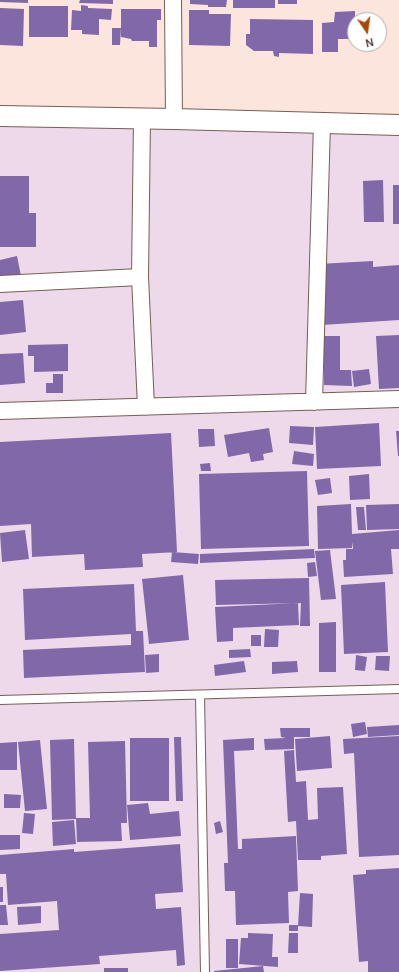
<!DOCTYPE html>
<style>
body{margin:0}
#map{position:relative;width:399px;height:972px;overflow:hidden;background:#fbe5dd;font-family:Manrope,sans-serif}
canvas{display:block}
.north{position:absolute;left:347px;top:12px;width:40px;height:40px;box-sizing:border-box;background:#fff;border:1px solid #b5b0af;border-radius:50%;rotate:167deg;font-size:11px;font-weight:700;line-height:16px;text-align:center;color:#453a36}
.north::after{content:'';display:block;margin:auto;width:14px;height:18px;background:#a94900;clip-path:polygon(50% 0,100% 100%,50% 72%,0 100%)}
</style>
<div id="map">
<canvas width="399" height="972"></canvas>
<div class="north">N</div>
</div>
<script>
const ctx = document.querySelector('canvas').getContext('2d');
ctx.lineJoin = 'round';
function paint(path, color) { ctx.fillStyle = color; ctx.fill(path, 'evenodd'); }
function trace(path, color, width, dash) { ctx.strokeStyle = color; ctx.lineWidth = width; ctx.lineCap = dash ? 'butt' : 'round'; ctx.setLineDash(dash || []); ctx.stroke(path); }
const industrial = new Path2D(`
 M0,122L399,135V972H0Z`);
const building = new Path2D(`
 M0,0H28V3L0,2Z
 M80,0H113V4L79,3Z
 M190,0H227L226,7H208V5L190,4Z
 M233,0H275V8H233Z
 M278,0H297V4H278Z
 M81,5L88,6V8L112,9L111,20L99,19V35L82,34V30H71L72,10L81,11Z
 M29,6H68V37H29Z
 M0,8L24,9L23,46L0,45Z
 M121,9H161V20H157V47H149V41H132L131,39L121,37Z
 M189,10H209V14H231L230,46L189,45Z
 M355,11V39H338V52H322V23L334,22L335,12Z
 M250,19L313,20V54L279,53V57L274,56L273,51H254L246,45V34H250Z
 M112,28H121L120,45H112Z
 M0,176H29V213H36V247H0Z
 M383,180L384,222H364L363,181Z
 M393,185H399V224H393Z
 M17,256L21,276L0,279V260Z
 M373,261V267L399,265V320L322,325L318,264Z
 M23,300L26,332L0,335V302Z
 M399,335V388L379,389L376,336Z
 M324,336H340V370H351L352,386L324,385Z
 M68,344V371L34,372V356H28V345Z
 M23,353L25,383L0,385V354Z
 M369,369L371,384L354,387L352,371Z
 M53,374H63V393H46V383H53Z
 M379,423L381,466L317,469L315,427Z
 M290,426L314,427L313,445L289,443Z
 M269,428L273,452L263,454L264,460L251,462L249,453L228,457L224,435Z
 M198,429H214L215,446L199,447Z
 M396,431H399V456H398Z
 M171,433L177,552L142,554L143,567L85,570L84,554L32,557L31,524L0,526V442Z
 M294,451L314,454L313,466L292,464Z
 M210,463L211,471H201L200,464Z
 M307,471L309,546L201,549L199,474Z
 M369,474L370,499L350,500L349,476Z
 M330,478L332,493L318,495L315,480Z
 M351,504L352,534L399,530V549H391L393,574L344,577L343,560H346V549H353V542L352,548L318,549L317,506Z
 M399,504V529L367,530L366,505Z
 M356,507H364L366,530H358Z
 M25,530L29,559L2,562L0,533Z
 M314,549L315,558L200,563V554Z
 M330,550L336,599L321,600L315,551Z
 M172,552L199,554L198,564L171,562Z
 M315,562L317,576L308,577L307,563Z
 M183,575L189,640L149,644L142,579Z
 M309,578L310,626H300L301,603L216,605L215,580Z
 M385,582L388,652L344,654L341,585Z
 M134,584L136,631H143L145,672L24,678L23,650L131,645V634L25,640L23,589Z
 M298,603L299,625L233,628V641L217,642L215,607Z
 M336,622V672H319V623Z
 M265,629L279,630L278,647H264Z
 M251,635H261V646H251Z
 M250,649L251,657L229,658V650Z
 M159,654V672L146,673L145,655Z
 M356,655L367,657L365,671L355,670Z
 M376,656H390L389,671L375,670Z
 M244,661L246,672L215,676L214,665Z
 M297,661L298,672L272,674V662Z
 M365,722L367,734L353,737L351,724Z
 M399,725V735L368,737L367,727Z
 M280,728H310V737H294V749L265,750L264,739L286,738L281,737Z
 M330,736L332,768L297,771L295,739Z
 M399,736V855L359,857L354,753L344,754L343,739Z
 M174,737H181L183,801H176Z
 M130,738H169V801H130Z
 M254,738V750L234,751L238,849H242V839L296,836L298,891L288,892L289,923L236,925L235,891H225L224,863H228L223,740Z
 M74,739L76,819L52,820L50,740Z
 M40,740L47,809L25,811L18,742Z
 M125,741L127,823H121L122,841L77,842L76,818H90L88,742Z
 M17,742V770H0V743Z
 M294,750L296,782L306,781L308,820L318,819L317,788L343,787L347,854L321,856V860H298L296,821L288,822L284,751Z
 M4,794L21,795L20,808H4Z
 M148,803L150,814L179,811L181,836L130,840L127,805Z
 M24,813L35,814L33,834L22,833Z
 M74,820L76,844L53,846L52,822Z
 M220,821L223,832L216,834L214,823Z
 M0,835H20V849L0,850Z
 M180,844L183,892L155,894L156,909L181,907L185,965L177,966L176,950L99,956L100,964L0,971V934L59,930L57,901L8,905L6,874H0V855L74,849V852Z
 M399,868V972H368V961L359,962L353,875L366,874V870Z
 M0,887H3V902H0Z
 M300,893L313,894L312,927L298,926Z
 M0,905H6L8,925H0Z
 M41,906V923L18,925L17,907Z
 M289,925H298V931H289Z
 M248,933L273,934L272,957H278V967L239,964L241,938H248Z
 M289,933H298V953H288Z
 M226,939H238V968H226Z
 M263,966L264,972H214V971Z
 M104,968H128V972H104Z`);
const service = new Path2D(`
 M200,695L205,972
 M0,700L399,689`);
const minor = new Path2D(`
 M173,0L174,119
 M142,119L140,277L146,407
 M0,284L140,277
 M314,402L322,123
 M0,411L399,399`);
const tertiary = new Path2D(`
 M0,116L174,119L399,125`);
paint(industrial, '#edd9e9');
paint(building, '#8168a9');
trace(service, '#765f56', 10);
trace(minor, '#765f56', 18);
trace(tertiary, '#765f56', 22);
trace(service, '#fff', 8);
trace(minor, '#fff', 16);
trace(tertiary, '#fff', 20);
</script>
